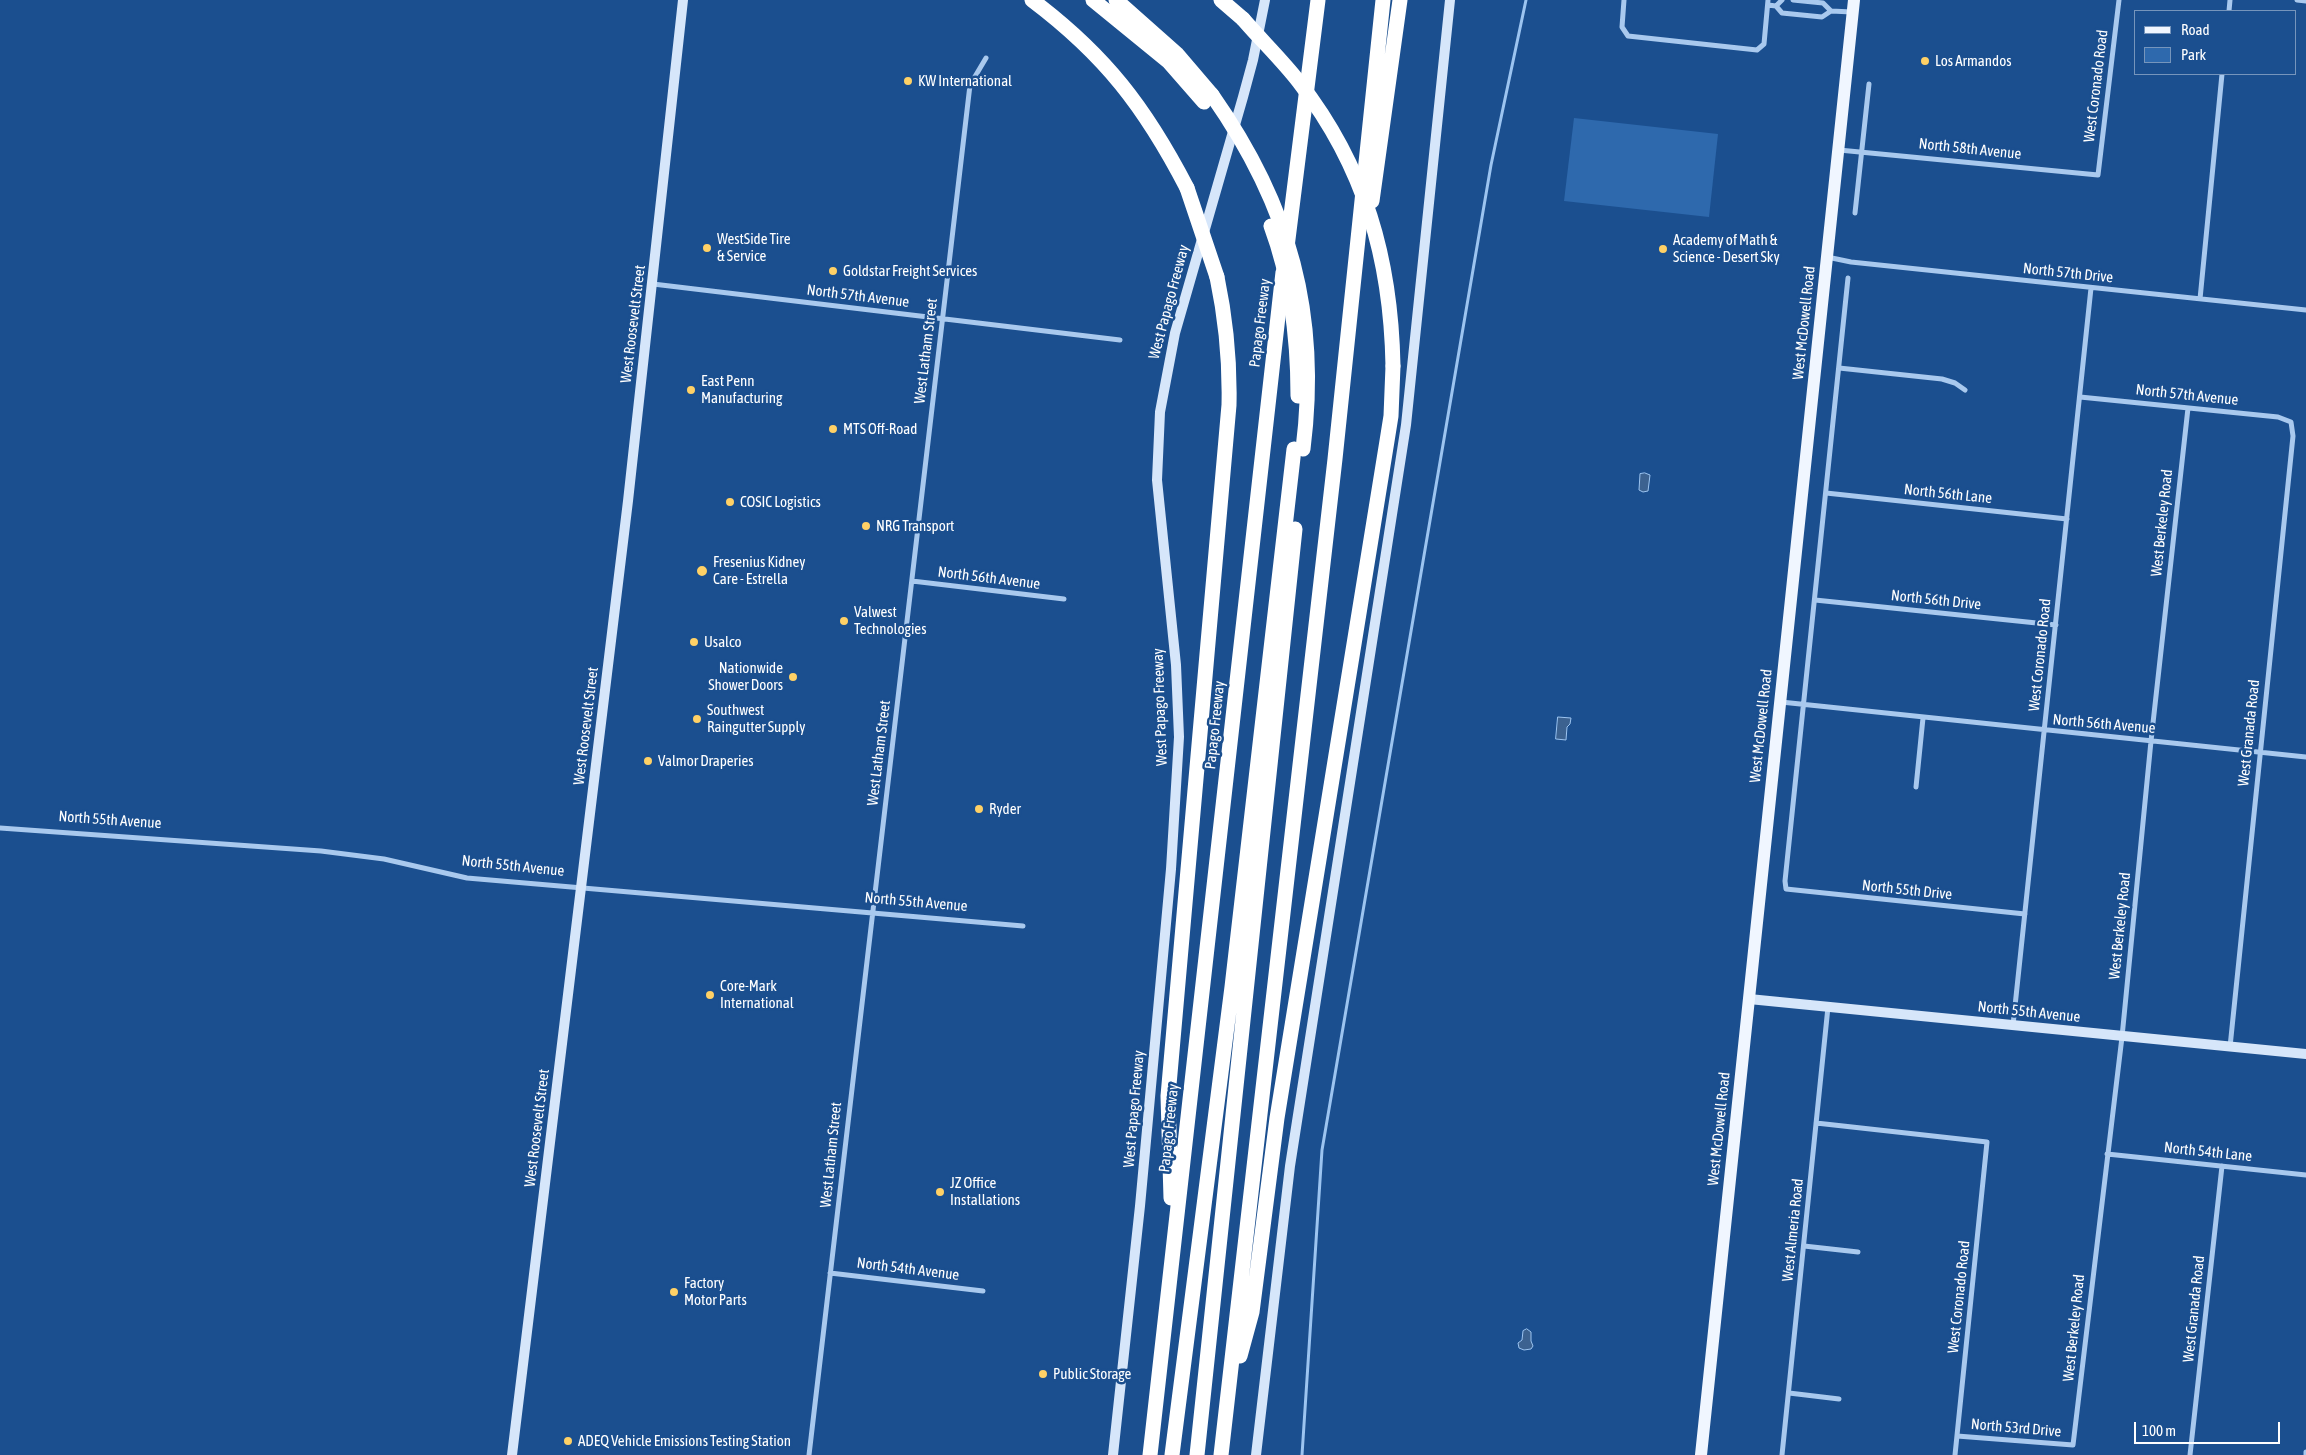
<!DOCTYPE html>
<style>
body{margin:0}
#map{position:relative;width:2306px;height:1455px;overflow:hidden;background:#1b4f8f;font-family:"Asap Condensed",sans-serif}
canvas{display:block}
.legend{position:absolute;left:2134px;top:10px;width:162px;height:65px;box-sizing:border-box;background:#1b4f8f;border:1px solid #7695bc;margin:0;padding:6px 9px;list-style:none;font-size:15px;color:#fff}
.legend li{display:flex;align-items:center;gap:10px;height:25px}
.legend b{width:25px;border:1px solid #7695bc}
.scale{position:absolute;left:2134px;top:1422px;width:146px;height:22px;box-sizing:border-box;border:2px solid #fff;border-top:0;padding-left:6px;font-size:15px;line-height:18px;white-space:nowrap;color:#fff;-webkit-text-stroke:4px #1b4f8f;paint-order:stroke}
</style>
<div id="map">
<canvas width="2306" height="1455"></canvas>
<ul class="legend">
<li><b style="height:6px;background:#f0f6ff"></b>Road</li>
<li><b style="height:14px;background:#2e69ad"></b>Park</li>
</ul>
<div class="scale">100 m</div>
</div>
<script>
const ctx = document.querySelector('canvas').getContext('2d');
ctx.lineJoin = 'round';
function paint(path, color) { ctx.fillStyle = color; ctx.fill(path, 'evenodd'); }
function trace(path, color, width, dash) { ctx.strokeStyle = color; ctx.lineWidth = width; ctx.lineCap = dash ? 'butt' : 'round'; ctx.setLineDash(dash || []); ctx.stroke(path); }
function write(font, color, halo, rows, align = 'center') {
  ctx.font = font + ' "Asap Condensed",sans-serif'; ctx.lineWidth = 5; ctx.setLineDash([]); ctx.textBaseline = 'middle'; ctx.strokeStyle = halo; ctx.fillStyle = color; for (const [text, x, y, turn = 0] of rows) {
    ctx.save(); ctx.translate(x, y); ctx.rotate((+turn || 0) * Math.PI / 180); ctx.textAlign = isNaN(turn) ? turn : align; if (halo) ctx.strokeText(text, 0, 0); ctx.fillText(text, 0, 0); ctx.restore();
  }
}
const green = new Path2D(`
 M1574,118L1718,134L1709,217L1564,201Z`);
const water = new Path2D(`
 M1645,473L1650,475L1648,491L1643,492L1639,490L1640,474Z
 M1558,717L1571,718L1570,724L1567,727L1566,740L1556,739Z
 M1527,1329L1531,1332V1341L1533,1346L1531,1349L1524,1350L1519,1348L1518,1343L1522,1340L1523,1331Z`);
const stream = new Path2D(`
 M1302,1455L1322,1150L1491,165L1526,0`);
const street = new Path2D(`
 M1624,0L1622,27L1628,36L1757,50L1764,44L1768,0
 M1793,0L1823,3L1831,11L1852,12
 M2297,0L2306,1
 M1768,5L1776,6L1782,13L1822,17L1831,11
 M1776,6L1782,0
 M2229,11L2230,0
 M1839,150L2098,175L2119,0
 M1855,213L1869,84
 M1827,257L1851,262L2306,310
 M1848,278L1785,881L1786,889L2025,914
 M653,284L1120,340
 M2200,299L2222,74
 M1839,368L1942,379L1955,383L1965,390
 M2080,397L2278,417L2291,422L2293,436L2230,1047
 M1826,493L2067,519
 M912,581L1064,599
 M1815,600L2056,625
 M1781,702L2306,757
 M1916,787L1923,718
 M0,828L321,851L384,859L467,878L1023,926
 M2013,1025L2091,288
 M1816,1123L1987,1142L1955,1455
 M2107,1154L2306,1175
 M1804,1246L1858,1252
 M830,1273L983,1291
 M1789,1393L1839,1399
 M1957,1436L2073,1445L2122,1037L2151,741L2188,408
 M809,1455L970,85L986,58
 M1782,1455L1828,1007
 M2190,1455L2222,1166
 M2306,1455V1452`);
const secondary = new Path2D(`
 M1749,999L2306,1054
 M512,1455L628,501L683,0
 M1113,1455L1140,1206L1171,869L1179,737L1176,665L1157,480L1160,412L1175,333L1243,97L1253,60L1265,0
 M1256,1455L1290,1166L1406,425L1450,0`);
const primary = new Path2D(`
 M1701,1455L1854,0`);
const highway = new Path2D(`
 M1032,0C1105,55 1145,107 1187,188
 M1093,0L1169,62L1204,102
 M1116,0L1177,54L1212,95
 M1221,0L1243,19
 M1372,201L1400,0
 M1287,247L1318,0
 M1171,1198L1168,1096L1229,405C1230,361 1226,320 1217,277
 M1240,1356L1252,1312L1277,1118L1387,441L1391,416L1393,366
 M1150,1455L1283,272
 M1172,1455L1232,987L1294,449
 M1197,1455L1295,529
 M1221,1455L1335,459L1383,0`);
const highwayBridge = new Path2D(`
 M1243,19C1261,40 1282,60 1299,82C1365,167 1391,259 1393,366
 M1212,95C1290,206 1320,315 1303,449
 M1187,188L1217,277
 M1271,226C1291,280 1298,339 1298,396`);
const markers = [
 [1925,61,5,"#ffd166"],
 [908,81,5,"#ffd166"],
 [707,248,5,"#ffd166"],
 [1663,249,5,"#ffd166"],
 [833,271,5,"#ffd166"],
 [691,390,5,"#ffd166"],
 [833,429,5,"#ffd166"],
 [730,502,5,"#ffd166"],
 [866,526,5,"#ffd166"],
 [702,571,6,"#ffd166"],
 [844,621,5,"#ffd166"],
 [694,642,5,"#ffd166"],
 [793,677,5,"#ffd166"],
 [697,719,5,"#ffd166"],
 [648,761,5,"#ffd166"],
 [979,809,5,"#ffd166"],
 [710,995,5,"#ffd166"],
 [940,1192,5,"#ffd166"],
 [674,1292,5,"#ffd166"],
 [1043,1374,5,"#ffd166"],
 [568,1441,5,"#ffd166"]
];
const poiNames = [
 ["Los Armandos",1935,61],
 ["KW International",918,81],
 ["WestSide Tire",717,239],
 ["& Service",717,256],
 ["Academy of Math &",1673,240],
 ["Science - Desert Sky",1673,257],
 ["Goldstar Freight Services",843,271],
 ["East Penn",701,381],
 ["Manufacturing",701,398],
 ["MTS Off-Road",843,429],
 ["COSIC Logistics",740,502],
 ["NRG Transport",876,526],
 ["Fresenius Kidney",713,562],
 ["Care - Estrella",713,579],
 ["Valwest",854,612],
 ["Technologies",854,629],
 ["Usalco",704,642],
 ["Nationwide",783,668,"right"],
 ["Shower Doors",783,685,"right"],
 ["Southwest",707,710],
 ["Raingutter Supply",707,727],
 ["Valmor Draperies",658,761],
 ["Ryder",989,809],
 ["Core-Mark",720,986],
 ["International",720,1003],
 ["JZ Office",950,1183],
 ["Installations",950,1200],
 ["Factory",684,1283],
 ["Motor Parts",684,1300],
 ["Public Storage",1053,1374],
 ["ADEQ Vehicle Emissions Testing Station",578,1441]
];
const streetNames = [
 ["West Coronado Road",2096,86,-83],
 ["North 58th Avenue",1970,149,6],
 ["North 57th Drive",2068,273,6],
 ["North 57th Avenue",858,296,7],
 ["West Papago Freeway",1169,302,-75],
 ["Papago Freeway",1260,323,-83],
 ["West McDowell Road",1804,323,-84],
 ["West Roosevelt Street",633,324,-83],
 ["West Latham Street",926,351,-83],
 ["North 57th Avenue",2187,395,6],
 ["North 56th Lane",1948,494,6],
 ["West Berkeley Road",2162,523,-84],
 ["North 56th Avenue",989,578,7],
 ["North 56th Drive",1936,600,6],
 ["West Coronado Road",2040,655,-84],
 ["West Papago Freeway",1160,707,-92],
 ["North 56th Avenue",2104,724,5],
 ["Papago Freeway",1215,725,-84],
 ["West Roosevelt Street",586,726,-83],
 ["West McDowell Road",1761,726,-84],
 ["West Granada Road",2249,733,-84],
 ["West Latham Street",879,753,-83],
 ["North 55th Avenue",110,820,4],
 ["North 55th Avenue",513,866,6],
 ["North 55th Drive",1907,890,6],
 ["North 55th Avenue",916,902,5],
 ["West Berkeley Road",2120,926,-84],
 ["North 55th Avenue",2029,1012,6],
 ["West Papago Freeway",1134,1109,-85],
 ["West Roosevelt Street",537,1128,-83],
 ["Papago Freeway",1169,1128,-84],
 ["West McDowell Road",1719,1129,-84],
 ["North 54th Lane",2208,1152,6],
 ["West Latham Street",831,1155,-84],
 ["West Almeria Road",1793,1230,-84],
 ["North 54th Avenue",908,1269,7],
 ["West Coronado Road",1959,1297,-84],
 ["West Granada Road",2194,1309,-84],
 ["West Berkeley Road",2074,1328,-84],
 ["North 53rd Drive",2016,1428,5]
];
paint(green, '#2e69ad');
paint(water, '#3c6290');
trace(water, '#9cc4f0', 1);
trace(stream, '#9cc4f0', 3);
trace(street, '#a9c9ee', 5);
trace(secondary, '#d6e6fa', 10);
trace(primary, '#f0f6ff', 12);
trace(highway, '#fff', 15);
trace(highwayBridge, '#fff', 15);
for (const [x, y, r, color] of markers) { const dot = new Path2D(); dot.arc(x, y, r, 0, 2 * Math.PI); ctx.fillStyle = color; ctx.fill(dot); trace(dot, '#1b4f8f', 2); }
write('15px', '#fff', '#1b4f8f', poiNames, 'left');
write('15px', '#fff', '#1b4f8f', streetNames);
</script>
